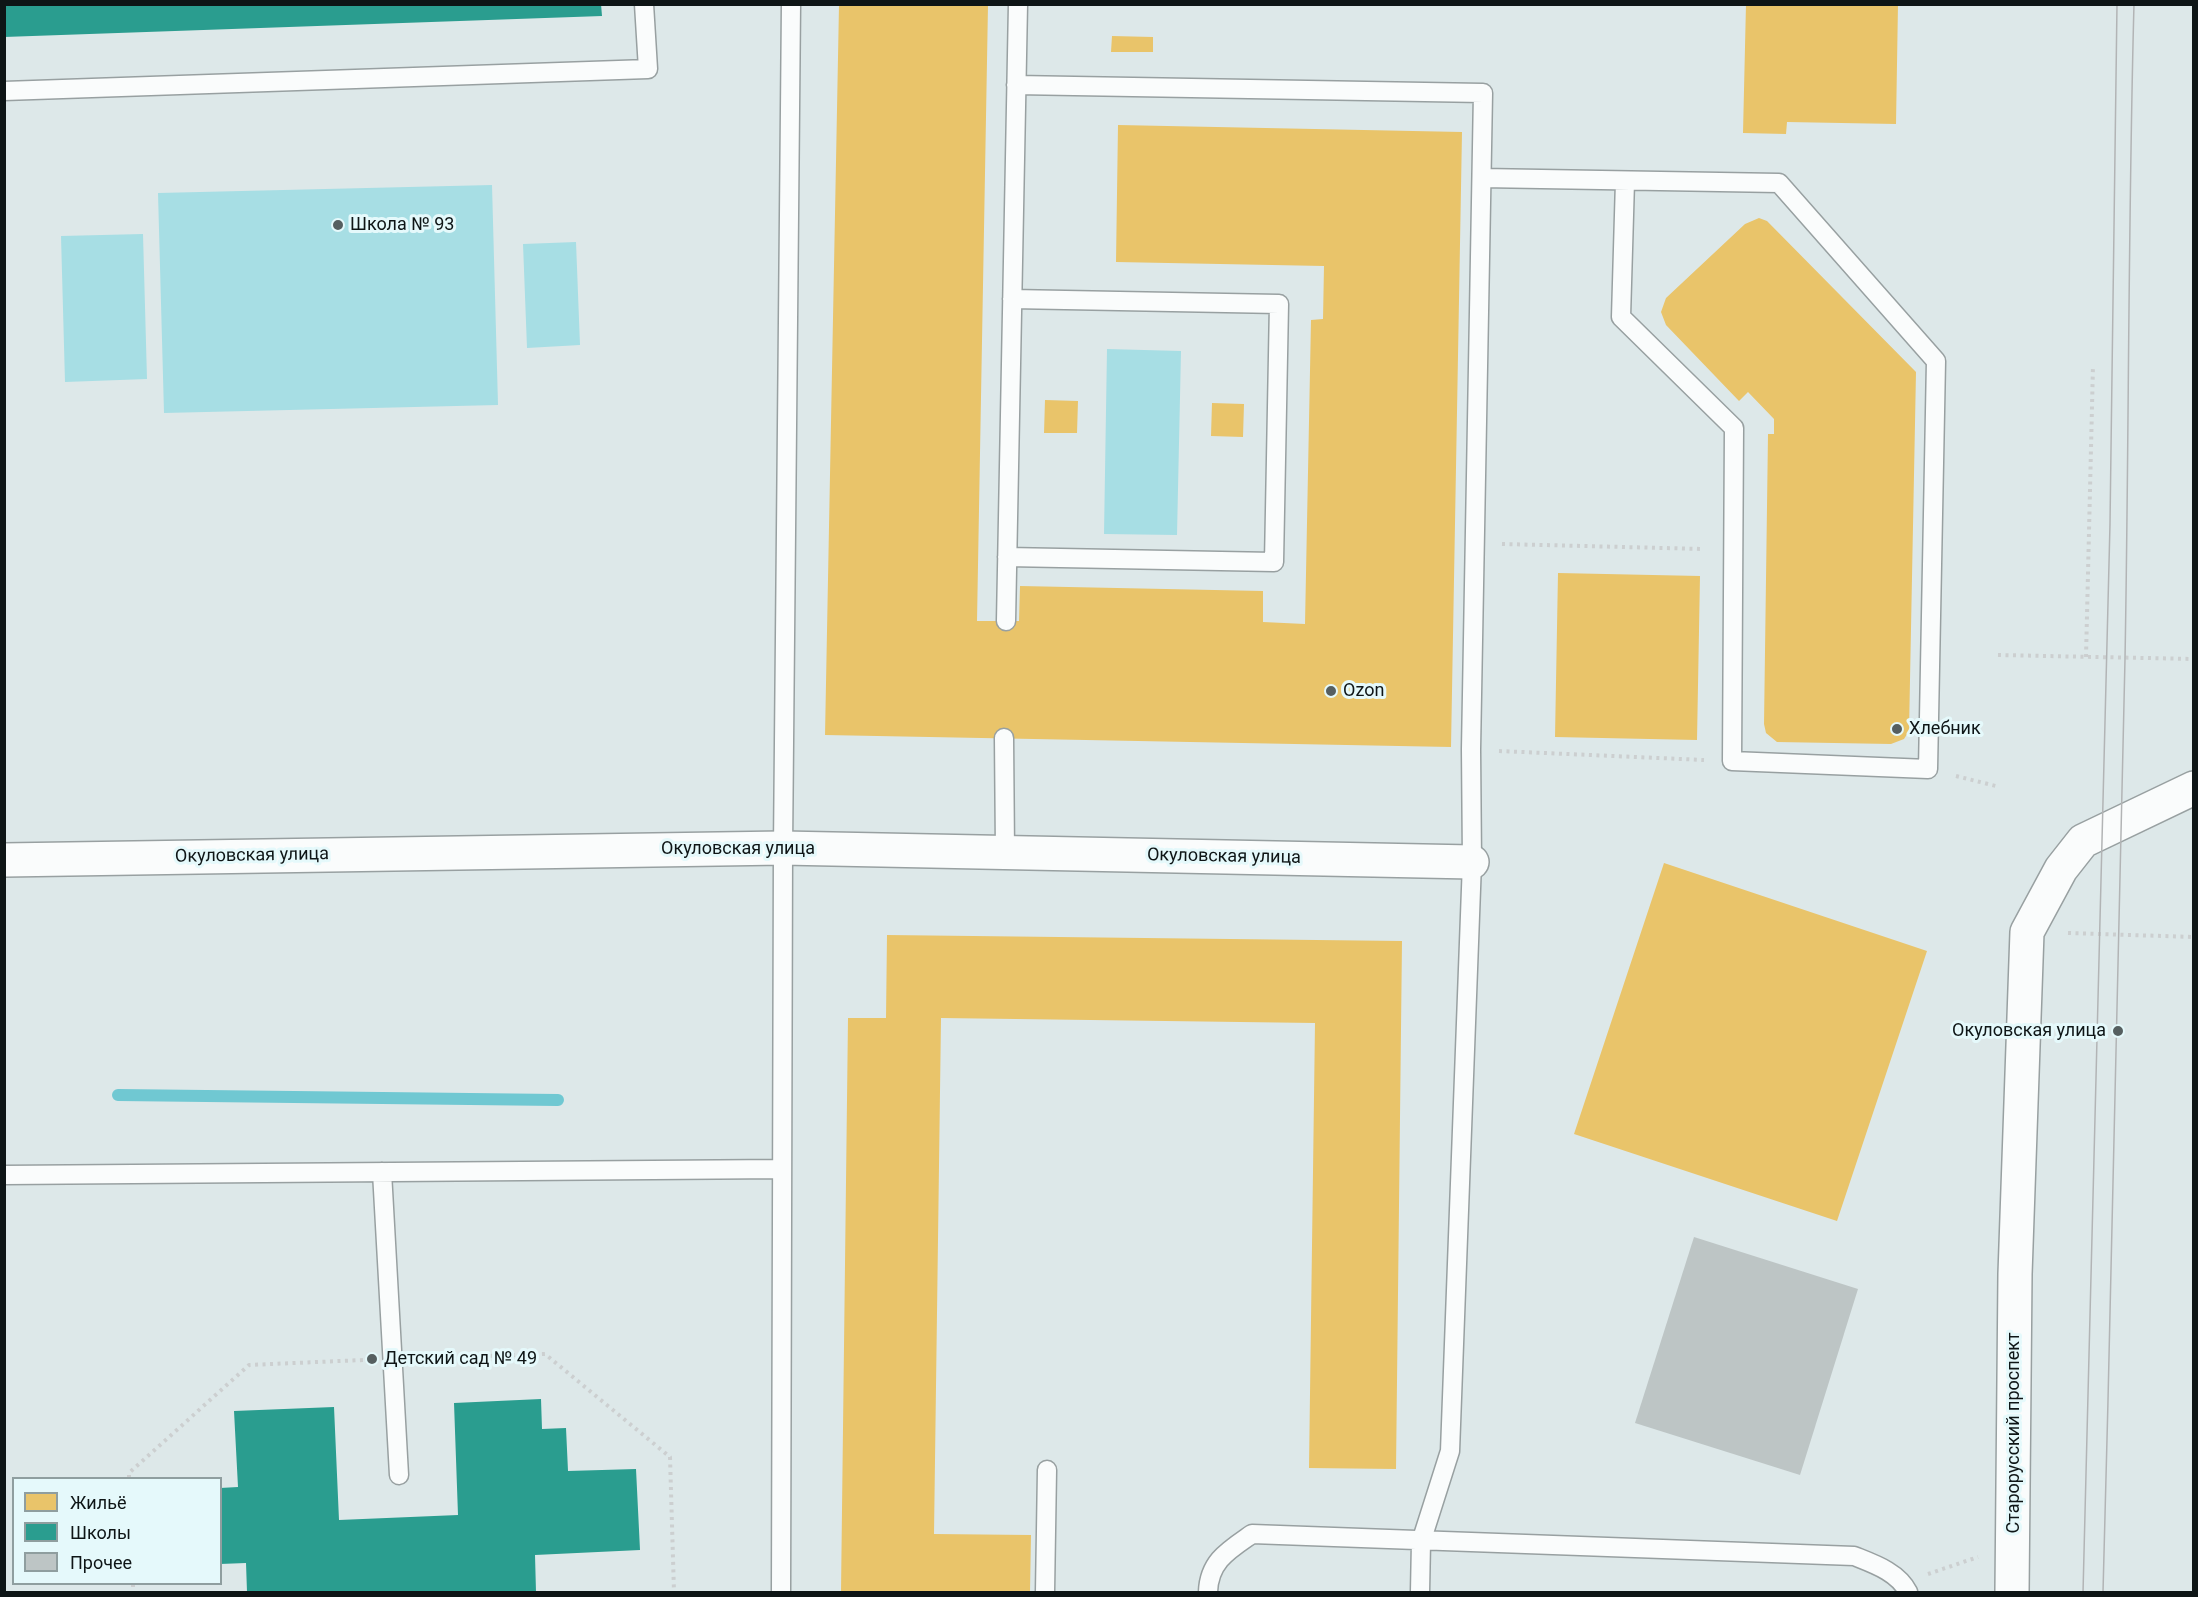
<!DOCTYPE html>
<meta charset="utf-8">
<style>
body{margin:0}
#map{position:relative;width:2198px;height:1597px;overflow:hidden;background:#dde8e9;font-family:Roboto,sans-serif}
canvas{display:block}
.frame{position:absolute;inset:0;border:6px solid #0e1516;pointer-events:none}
.legend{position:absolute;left:12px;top:1477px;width:210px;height:108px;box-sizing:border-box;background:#e5f9fb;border:2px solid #8f9e9f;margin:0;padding:8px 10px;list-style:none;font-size:18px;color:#0e1516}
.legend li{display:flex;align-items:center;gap:12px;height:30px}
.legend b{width:30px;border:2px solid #8f9e9f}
</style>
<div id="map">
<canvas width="2198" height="1597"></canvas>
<div class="frame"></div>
<ul class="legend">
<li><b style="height:16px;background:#e9c46a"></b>Жильё</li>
<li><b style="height:16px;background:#2a9d8f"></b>Школы</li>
<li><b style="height:16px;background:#bdc5c5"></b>Прочее</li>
</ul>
</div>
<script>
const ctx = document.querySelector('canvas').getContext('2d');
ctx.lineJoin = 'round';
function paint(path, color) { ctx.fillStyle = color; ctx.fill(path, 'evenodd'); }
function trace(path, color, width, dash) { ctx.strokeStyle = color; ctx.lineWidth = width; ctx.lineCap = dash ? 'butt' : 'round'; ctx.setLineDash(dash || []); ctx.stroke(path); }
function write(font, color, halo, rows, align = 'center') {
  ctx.font = font + ' Roboto,sans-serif'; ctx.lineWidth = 6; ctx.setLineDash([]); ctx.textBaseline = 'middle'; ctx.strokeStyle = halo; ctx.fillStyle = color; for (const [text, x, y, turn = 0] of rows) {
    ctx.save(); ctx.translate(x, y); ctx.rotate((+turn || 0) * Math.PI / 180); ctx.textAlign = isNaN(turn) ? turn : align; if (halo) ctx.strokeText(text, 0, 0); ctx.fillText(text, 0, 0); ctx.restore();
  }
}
const green = new Path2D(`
 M492,185L498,405L164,413L158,193Z
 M143,234L147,379L65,382L61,236Z
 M576,242L580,345L527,348L523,244Z
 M1107,349L1181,351L1177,535L1104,534Z`);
const homes = new Path2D(`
 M1746,4H1898L1896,124L1787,122L1786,134L1743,133Z
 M839,5H988L977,621H1019L1020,586L1263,591V622L1305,624L1311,320L1323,319L1324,266L1116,262L1118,125L1462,132L1451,747L825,735Z
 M1112,36L1153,37V52H1111Z
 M1759,218L1767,221L1916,372L1909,731L1904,739L1891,744L1777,742L1766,733L1764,724L1768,434H1774V419L1748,392L1739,401L1666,325L1661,312L1666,298L1745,224Z
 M1045,400L1078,401L1077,433H1044Z
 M1212,403L1244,404L1243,437L1211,436Z
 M1558,573L1700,576L1697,740L1555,737Z
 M1664,863L1927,951L1837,1221L1574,1134Z
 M887,935L1402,941L1396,1469L1309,1468L1315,1023L941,1018L934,1534L1031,1535L1030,1592H841L848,1018H886Z`);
const schools = new Path2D(`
 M4,4H601L602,16L4,37Z
 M541,1399L542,1429L566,1428L568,1471L636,1469L640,1550L535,1555L536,1592H247L246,1563L220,1564V1488L238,1487L234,1411L334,1407L339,1520L458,1515L454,1403Z`);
const stream = new Path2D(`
 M118,1095L558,1100`);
const building = new Path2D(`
 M1694,1237L1858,1289L1800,1475L1635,1423Z`);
const path = new Path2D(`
 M1502,544L1704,549
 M1998,655L2194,659
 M2086,657L2093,365
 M1499,751L1704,760
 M1956,776L1996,786
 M2068,933L2194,937
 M422,1358L545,1354L670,1457L674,1592
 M129,1478V1473L249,1365L363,1360
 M1928,1574L1978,1557
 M133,1584V1592`);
const lane = new Path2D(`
 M1016,85L1483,93L1471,749L1472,862L1450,1451L1421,1542L1420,1592
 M4,91L648,69L644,4
 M1482,178L1779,183L1936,361L1928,769L1732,761L1734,428L1621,317L1625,181
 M1007,557L1274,562L1279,304L1012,299
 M1006,621L1018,4
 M1004,738L1005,852
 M382,1172L399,1475
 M4,1175L782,1169
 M781,1592L783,848L791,4
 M1045,1592L1047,1470
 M1208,1592C1209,1561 1229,1550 1252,1534L1854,1556C1874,1564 1898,1572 1908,1592`);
const street = new Path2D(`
 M4,860L783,848L1472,862
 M2012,1592L2015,1274L2027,932L2061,869L2083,841L2194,788`);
const tram = new Path2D(`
 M2083,1592L2110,524L2117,4
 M2103,1592C2111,1281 2120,970 2125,659C2129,441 2128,223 2134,4`);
const markers = [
 [338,225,6,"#565f60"],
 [1331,691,6,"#565f60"],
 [1897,729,6,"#565f60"],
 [2118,1031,6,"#565f60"],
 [372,1359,6,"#565f60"]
];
const poiNames = [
 ["Школа № 93",350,225],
 ["Ozon",1343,691],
 ["Хлебник",1909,729],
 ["Окуловская улица",2106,1031,"right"],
 ["Детский сад № 49",384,1359]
];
const streetNames = [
 ["Окуловская улица",738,849],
 ["Окуловская улица",252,856,-1],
 ["Окуловская улица",1224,857,1],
 ["Старорусский проспект",2014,1433,-90]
];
paint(green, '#a7dee4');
paint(homes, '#e9c46a');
paint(schools, '#2a9d8f');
trace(stream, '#70c8d2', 12);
paint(building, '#bdc5c5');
trace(lane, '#98a0a1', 21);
trace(street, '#98a0a1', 36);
trace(path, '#cccfd0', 4, [3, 4.5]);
trace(lane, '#fafcfc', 18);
trace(street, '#fafcfc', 33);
trace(tram, '#b2b4b5', 1.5);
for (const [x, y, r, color] of markers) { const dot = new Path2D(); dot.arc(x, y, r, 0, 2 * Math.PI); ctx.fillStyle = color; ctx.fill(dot); trace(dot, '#e5f9fb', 2); }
write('18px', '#0e1516', '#e5f9fb', poiNames, 'left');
write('18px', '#0e1516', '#e5f9fb', streetNames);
</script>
